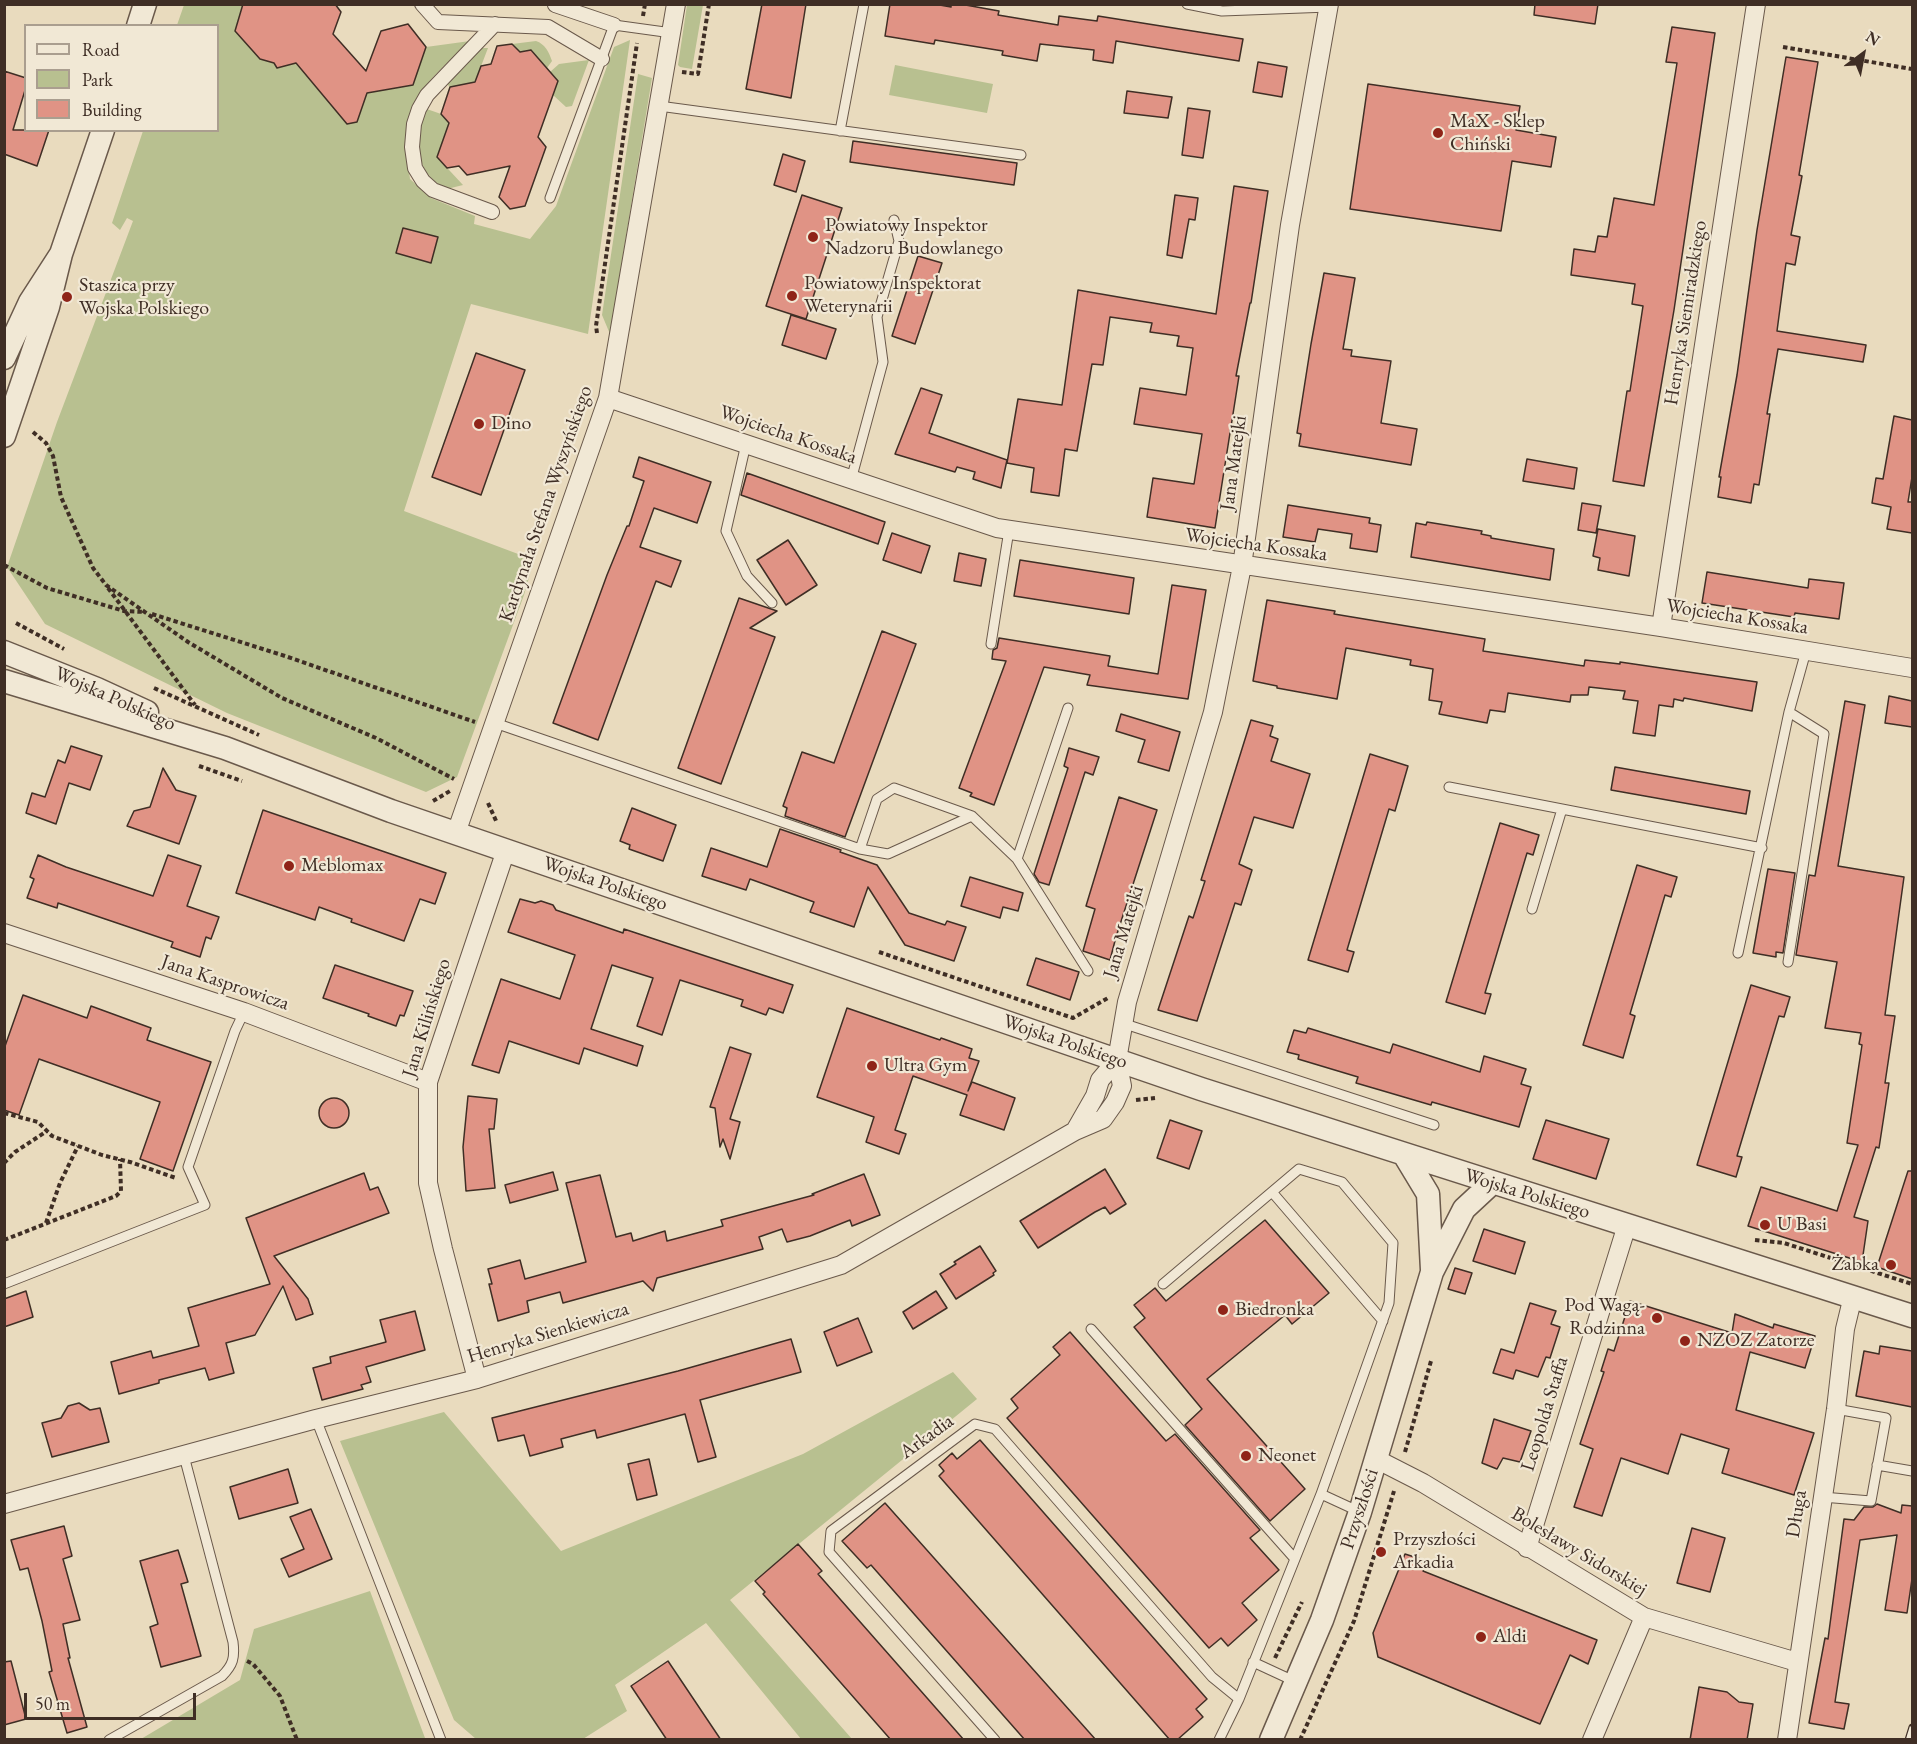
<!DOCTYPE html>
<meta charset="utf-8">
<style>
body{margin:0}
#map{position:relative;width:1917px;height:1744px;overflow:hidden;background:#e9dbbe;font-family:"EB Garamond",serif}
canvas{display:block}
.frame{position:absolute;inset:0;border:6px solid #3f2e25;pointer-events:none}
.legend{position:absolute;left:24px;top:24px;width:195px;height:108px;box-sizing:border-box;background:#f1e8d5;border:2px solid #aa9e8f;margin:0;padding:8px 10px;list-style:none;font-size:18px;color:#3f2e25}
.legend li{display:flex;align-items:center;gap:12px;height:30px}
.legend b{width:30px;border:2px solid #aa9e8f}
.north{position:absolute;left:1833px;top:24px;width:60px;height:60px;-webkit-text-stroke:4px #f1e8d5;paint-order:stroke;rotate:32deg;font-size:16px;font-weight:700;line-height:24px;text-align:center;color:#3f2e25}
.north::after{content:'';display:block;margin:auto;width:21px;height:27px;background:#3f2e25;clip-path:polygon(50% 0,100% 100%,50% 72%,0 100%)}
.scale{position:absolute;left:24px;top:1693px;width:172px;height:27px;box-sizing:border-box;border:3px solid #3f2e25;border-top:0;padding-left:8px;font-size:18px;line-height:21px;white-space:nowrap;color:#3f2e25;-webkit-text-stroke:4px #f1e8d5;paint-order:stroke}
</style>
<div id="map">
<canvas width="1917" height="1744"></canvas>
<div class="frame"></div>
<ul class="legend">
<li><b style="height:8px;background:#f1e8d5"></b>Road</li>
<li><b style="height:16px;background:#b8c090"></b>Park</li>
<li><b style="height:16px;background:#e09385"></b>Building</li>
</ul>
<div class="north">N</div>
<div class="scale">50 m</div>
</div>
<script>
const ctx = document.querySelector('canvas').getContext('2d');
ctx.lineJoin = 'round';
function paint(path, color) { ctx.fillStyle = color; ctx.fill(path, 'evenodd'); }
function trace(path, color, width, dash) { ctx.strokeStyle = color; ctx.lineWidth = width; ctx.lineCap = dash ? 'butt' : 'round'; ctx.setLineDash(dash || []); ctx.stroke(path); }
function write(font, color, halo, rows, align = 'center') {
  ctx.font = font + ' "EB Garamond",serif'; ctx.lineWidth = 4.5; ctx.setLineDash([]); ctx.textBaseline = 'middle'; ctx.strokeStyle = halo; ctx.fillStyle = color; for (const [text, x, y, turn = 0] of rows) {
    ctx.save(); ctx.translate(x, y); ctx.rotate((+turn || 0) * Math.PI / 180); ctx.textAlign = isNaN(turn) ? turn : align; if (halo) ctx.strokeText(text, 0, 0); ctx.fillText(text, 0, 0); ctx.restore();
  }
}
const green = new Path2D(`
 M184,5H243L235,31L260,59L274,63L277,68L295,63L347,124L367,93L413,85L426,47L470,41C445,66 412,90 407,127C404,144 408,162 410,179L431,198L475,216L474,224L530,239L556,206L614,47L630,40L588,334L471,304L404,511L534,560L524,595L457,777L426,792L227,713L45,624L7,567L57,422L133,221L127,218L120,230L112,223L143,131L218,130V26L177,25Z
 M687,5H703L692,69L680,67L678,65Z
 M536,41C545,44 549,52 552,61L547,68L532,50L520,52L512,44Z
 M480,48H488L475,82L450,87L447,84Z
 M589,60L572,106L566,107L553,95L558,81L550,72L559,64Z
 M895,65L993,84L987,113L889,95Z
 M638,74L652,78L610,334L602,315Z
 M424,108L441,114L449,123L437,157L463,185L447,189C412,172 417,141 424,108Z
 M953,1372L977,1399L730,1600L852,1739H801L706,1623L615,1685L627,1711L583,1739H476L454,1720L340,1441L444,1412L561,1551L803,1454Z
 M370,1591L425,1738L423,1739H141L240,1680L254,1629Z`);
const building = new Path2D(`
 M243,4H335L341,12L333,34L366,71L381,31L408,24L426,47L413,85L367,93L357,122L347,124L296,63L277,68L274,63L260,59L235,31Z
 M762,4H806L791,98L746,89Z
 M890,4H934L951,7V4H960L999,11L998,15L1058,25L1059,16L1097,21L1098,16L1243,39L1239,61L1116,41L1113,63L1093,60L1094,50L1040,44L1037,61L1002,55L1003,51L935,40L934,44L885,36Z
 M1535,4H1598L1595,24L1534,15Z
 M1672,27L1715,33L1674,310L1644,486L1613,481L1627,391H1630L1643,306L1632,304L1635,284L1571,275L1574,249L1595,252L1598,236L1607,237L1614,198L1654,205L1677,63L1666,62Z
 M512,44L520,52L531,50L558,81L538,137L546,147L525,206L510,209L499,197L510,166L467,175L459,166L447,168L437,157L449,123L441,114L450,87L475,82L481,66L491,64L497,46Z
 M1786,57L1818,62L1799,175L1802,176L1791,235L1800,237L1795,265L1786,263L1777,331L1866,345L1863,362L1778,349L1767,414H1770L1759,485L1754,484L1751,503L1718,497L1721,477H1719L1737,375L1757,230Z
 M1258,62L1287,67L1282,97L1253,92Z
 M4,71L26,78V87L13,130H49L37,166L4,154Z
 M1368,84L1520,106L1516,130L1556,137L1551,167L1512,161L1501,231L1350,209Z
 M1127,91L1172,97L1168,118L1124,113Z
 M1188,108L1210,111L1203,158L1182,155Z
 M853,141L1017,163L1014,185L850,162Z
 M783,154L805,161L796,192L774,185Z
 M1234,186L1268,191L1251,303H1250L1236,376H1239L1215,528L1147,517L1153,478L1194,484L1202,434L1134,424L1140,388L1186,395L1193,348L1177,346L1179,336L1150,332L1152,323L1110,317L1103,365L1092,364L1077,451L1065,449L1059,496L1031,492L1034,468L1007,463L1018,399L1062,405L1078,290L1216,314Z
 M802,195L842,208L806,319L766,306Z
 M1175,195L1198,198L1195,220L1189,219L1182,258L1167,255Z
 M403,228L438,237L431,263L396,253Z
 M918,256L942,263L915,344L892,336Z
 M1324,273L1355,278L1343,349L1352,350L1351,356L1391,361L1381,423L1417,429L1411,465L1299,446L1301,434L1297,433L1311,344Z
 M791,315L836,329L826,359L782,345Z
 M476,353L525,370L481,495L432,477Z
 M921,388L942,395L929,433L1007,460L1001,488L973,479L975,472L957,467L955,472L895,454Z
 M1894,416L1912,420V477L1908,502H1912V533L1887,529L1891,507L1872,503L1876,478L1883,479Z
 M639,457L711,482L697,523L654,508L640,547L681,561L671,587L656,581L598,740L553,723L607,575L627,526H629L644,481L633,477Z
 M1527,459L1577,468L1574,489L1523,481Z
 M747,473L885,522L878,544L741,495Z
 M1582,503L1601,506L1596,533L1578,530Z
 M1288,505L1370,518L1369,523L1381,525L1377,552L1350,548L1352,534L1318,529L1315,542L1283,537Z
 M1427,522L1482,531L1481,534L1491,536V538L1554,549L1550,580L1411,557L1416,523L1426,525Z
 M1598,529L1635,536L1629,576L1598,570L1600,558L1593,556Z
 M892,533L930,546L921,573L883,560Z
 M788,540L817,585L786,605L757,560Z
 M959,553L986,559L981,586L954,581Z
 M1020,560L1134,578L1129,614L1014,596Z
 M1707,572L1808,588L1809,579L1844,583L1839,619L1795,613L1794,617L1702,603Z
 M1172,585L1206,590L1188,699L1087,685L1090,675L1044,667L994,805L970,796L972,793L959,788L1006,661L992,659L993,650L997,648L999,638L1110,656L1108,666L1158,674Z
 M739,598L777,611L750,628L775,637L721,784L678,768Z
 M1267,600L1335,611L1334,614L1485,639L1483,651L1584,666L1585,660L1620,664V662L1757,682L1752,711L1684,698L1683,701L1674,699L1673,707L1659,705L1655,736L1633,733L1638,701L1623,699L1625,691L1589,687L1588,695H1571L1570,702L1508,693L1505,712L1490,710L1487,723L1439,714L1442,702L1429,700L1433,669L1410,665L1411,660L1346,648L1337,699L1277,688V686L1253,681Z
 M882,631L916,644L845,837L785,816L787,808L783,806L802,752L834,763Z
 M1889,696L1912,701V727L1885,723Z
 M1845,701L1865,705L1838,866L1904,877L1885,1015L1895,1016L1885,1083H1889L1879,1148L1876,1147L1854,1217L1868,1221L1862,1262L1748,1226L1761,1187L1837,1211L1858,1145L1847,1143L1862,1045L1859,1044L1861,1033L1825,1028L1837,962L1796,955L1809,875L1815,876Z
 M1121,714L1180,732L1169,771L1138,762L1145,740L1116,731Z
 M1251,720L1273,726L1270,736L1278,739L1271,761L1310,774L1293,828L1254,817L1239,864L1252,870L1241,905L1235,903L1197,1021L1189,1019L1158,1010L1189,916L1193,918L1205,881L1201,880Z
 M71,746L102,756L90,790L69,783L56,824L26,813L32,793L45,797L58,760L65,763Z
 M1069,748L1099,757L1093,775L1085,772L1049,885L1039,882L1034,874L1068,768L1064,766Z
 M1370,754L1408,766L1395,811L1389,809L1347,950L1354,952L1348,972L1308,960Z
 M1615,767L1750,791L1746,814L1611,790Z
 M163,768L176,790L196,796L179,844L127,826L134,811L150,807Z
 M1119,797L1157,810L1116,937L1110,960L1083,951L1095,909L1086,906Z
 M632,808L676,825L663,861L629,849L630,845L620,841Z
 M263,810L446,873L435,904L420,899L404,941L351,922L352,919L319,907L315,920L236,893Z
 M1500,823L1539,835L1533,855L1527,853L1485,993L1491,994L1485,1014L1446,1002Z
 M780,829L841,850L840,852L877,865L909,913L945,925L947,921L966,927L954,961L905,945L868,887L854,927L810,912L814,902L750,879L746,890L702,876L711,848L767,867Z
 M38,855L66,867L153,896L168,855L201,866L187,906L219,917L211,939L206,937L200,957L171,947L173,942L58,903L57,908L27,898L34,879L30,877Z
 M1637,865L1677,877L1671,897L1665,895L1630,1014L1635,1016L1623,1058L1583,1045Z
 M1768,869L1795,873L1783,953L1776,952V957L1753,953Z
 M970,877L1023,893L1018,911L1003,907L1000,918L961,906Z
 M520,899L535,903L541,901L553,905L556,910L623,933L624,929L793,985L783,1013L769,1008L766,1015L741,1006L743,1000L680,980L662,1035L637,1026L653,978L612,965L591,1029L643,1046L637,1066L584,1048L579,1064L509,1041L499,1073L472,1065L501,979L560,999L575,955L508,932Z
 M1036,958L1079,972L1070,1000L1027,985Z
 M335,965L413,991L404,1016L400,1015L396,1026L368,1016L369,1014L323,998Z
 M1751,985L1790,997L1784,1017L1779,1016L1737,1156L1742,1157L1736,1177L1697,1165Z
 M23,995L87,1018L91,1006L151,1028L147,1040L211,1062L173,1171L140,1159L160,1102L39,1059L19,1115L4,1110V1049Z
 M847,1008L940,1040L941,1038L972,1049L969,1058L979,1061L968,1091L972,1082L1015,1098L1004,1130L960,1115L967,1095L913,1076L895,1130L906,1134L899,1154L866,1142L874,1117L817,1097Z
 M1308,1028L1390,1053L1393,1044L1480,1072L1484,1056L1526,1069L1521,1084L1531,1087L1519,1127L1432,1102L1431,1105L1380,1090L1356,1083L1358,1077L1298,1059L1299,1055L1287,1052L1294,1030L1306,1033Z
 M730,1047L751,1054L730,1119L740,1122L730,1159L723,1139L720,1147L715,1108L710,1107Z
 M468,1096L497,1099L494,1129H489L495,1188L466,1191L463,1147Z
 M319 1113a15 15 0 1 1 30 0a15 15 0 1 1-30 0Z
 M1170,1120L1202,1131L1189,1169L1157,1158Z
 M1546,1120L1609,1139L1596,1179L1533,1159Z
 M1105,1169L1126,1204L1110,1214L1105,1207L1095,1212L1038,1248L1020,1221Z
 M1908,1171H1912V1279L1877,1267Z
 M553,1172L558,1190L510,1203L505,1185Z
 M364,1173L370,1190L378,1187L389,1213L274,1256L308,1299L313,1314L296,1320L283,1286L255,1335L226,1343L234,1373L209,1380L205,1368L159,1380V1383L119,1394L111,1362L151,1351L153,1358L199,1346L188,1308L270,1284L246,1218Z
 M864,1174L880,1215L852,1226L850,1220L810,1236L787,1242L782,1229L759,1237L763,1249L657,1278L653,1291L643,1281L563,1303L560,1292L527,1301L529,1312L498,1321L489,1284H492L488,1269L520,1260L525,1279L586,1262L566,1183L600,1175L616,1237L631,1233L633,1241L665,1231L667,1241L723,1226L721,1220L814,1195L812,1194Z
 M1265,1220L1329,1293L1292,1324L1285,1315L1207,1379L1305,1489L1270,1521L1185,1425L1202,1409L1134,1327L1145,1318L1134,1305L1155,1288L1166,1301Z
 M1484,1229L1525,1242L1515,1274L1473,1261Z
 M980,1246L996,1271L993,1273L994,1275L956,1299L940,1274L956,1264L954,1262Z
 M1455,1268L1472,1273L1465,1294L1448,1289Z
 M26,1291L33,1317L4,1327V1299Z
 M936,1291L947,1308L913,1329L903,1312Z
 M1630,1301L1732,1333L1735,1314L1773,1328L1774,1324L1815,1336L1805,1368L1750,1352L1736,1410L1814,1433L1794,1495L1722,1473L1729,1449L1681,1434L1668,1474L1621,1458L1602,1516L1574,1507L1593,1449L1580,1444L1604,1372L1601,1371L1608,1349L1614,1351Z
 M1530,1303L1556,1311L1551,1324L1560,1327L1550,1358L1546,1357L1538,1377L1516,1370L1513,1379L1493,1373L1501,1349L1514,1353Z
 M415,1311L425,1350L366,1367L371,1382L361,1385L363,1389L322,1400L313,1368L331,1363L330,1357L386,1342L380,1320Z
 M858,1318L872,1352L837,1366L824,1332Z
 M1070,1332L1166,1441L1175,1434L1260,1530L1250,1538L1279,1570L1242,1603L1257,1620L1228,1646L1221,1638L1209,1648L1007,1418L1018,1408L1011,1399L1060,1355L1053,1347Z
 M791,1339L801,1372L700,1400L716,1457L698,1462L685,1414L597,1438L595,1430L561,1439L563,1447L530,1456L524,1435L498,1441L492,1418L678,1371Z
 M1880,1346L1912,1351V1407L1856,1396L1864,1351L1879,1354Z
 M79,1403L90,1410L100,1408L109,1442L52,1457L42,1423L61,1418L68,1406Z
 M1494,1419L1531,1431L1520,1462L1503,1458L1497,1469L1482,1463Z
 M980,1440L1207,1699L1196,1709L1203,1717L1177,1740H1170L939,1476L944,1471L939,1465L952,1453L957,1459Z
 M649,1459L657,1495L637,1500L628,1464Z
 M288,1469L298,1503L239,1519L230,1487Z
 M885,1503L1096,1740H1025L871,1565L867,1568L842,1541Z
 M1877,1504L1901,1513L1902,1505L1912,1506V1579L1907,1613L1885,1610L1897,1535L1860,1540L1835,1702L1849,1704L1844,1729L1809,1723L1825,1638L1828,1639L1844,1519L1854,1520L1864,1507H1873Z
 M311,1509L332,1559L289,1577L281,1559L304,1549L290,1517Z
 M64,1526L72,1556L63,1559L80,1620L63,1624L70,1658H68L87,1727L67,1733L49,1672L52,1671L42,1621L28,1568L20,1570L11,1540Z
 M1692,1528L1725,1538L1710,1592L1677,1583Z
 M798,1544L822,1571L818,1574L964,1740H891L763,1594L765,1592L755,1581Z
 M178,1550L188,1582L181,1584L201,1656L161,1667L150,1627L158,1624L140,1561Z
 M1405,1554L1427,1561L1423,1571L1597,1640L1588,1664L1570,1655L1540,1724L1378,1657L1373,1633Z
 M11,1661L26,1719L4,1725V1662Z
 M668,1661L721,1740H667L631,1686Z
 M1699,1687L1727,1692L1739,1702L1753,1704L1747,1740H1690Z`);
const path = new Path2D(`
 M643,16L645,4
 M1783,47L1912,69
 M682,72L698,74L709,4
 M597,333L596,326L637,43
 M33,432L46,443L53,456L61,497L93,568L106,585L188,642L282,698L376,738L454,779
 M4,565L47,588L124,611L145,612
 M108,588L195,705
 M152,614L285,656L475,722
 M16,623L64,649
 M154,688L259,735
 M199,766L242,781
 M433,801L450,791
 M488,803L497,823
 M879,952L1073,1018L1108,998
 M1136,1100L1155,1098
 M4,1113L38,1122L52,1136L102,1155L130,1162L176,1178
 M4,1163L15,1152L47,1131
 M46,1223L60,1183L78,1146
 M4,1240L116,1196L121,1191L120,1159
 M1755,1240L1784,1243L1912,1284
 M1405,1452L1431,1361
 M1275,1658L1302,1602
 M247,1661L253,1664L280,1696L297,1740
 M1300,1740L1354,1621L1394,1491`);
const service = new Path2D(`
 M1187,4L1222,11L1329,7
 M659,106L1021,155
 M840,131L864,4
 M550,198L614,25L672,33
 M746,444L726,531L747,576L772,603
 M851,480L883,362L877,317L899,241L894,220
 M991,644L1009,530
 M495,723L860,849L888,854L972,816L1017,859L1068,708
 M1449,787L1762,848
 M860,849L877,799L894,788L972,816
 M1017,859L1088,971
 M1532,909L1562,809
 M1738,953L1789,712L1806,651
 M1788,962L1824,734L1789,712
 M1122,1023L1434,1125
 M1272,1192L1383,1321
 M4,1284L205,1205L188,1167L235,1031L244,1012
 M1163,1284L1299,1169L1342,1182L1393,1243L1389,1303L1321,1494
 M1091,1329L1295,1559
 M316,1419L441,1740
 M1877,1465L1912,1471
 M1822,1497L1871,1501L1886,1418L1836,1409
 M1253,1662L1294,1681
 M1239,1699L1321,1494L1360,1512
 M109,1740L222,1676C233,1665 235,1658 233,1642L184,1456
 M995,1740L829,1552L831,1531L975,1424L995,1429L1212,1677L1239,1699L1219,1740`);
const pedestrian = new Path2D(`
 M422,4L438,22L548,27L602,59
 M555,5L614,25
 M492,212L433,190L423,181L415,168L412,147L414,124L419,109L427,95L495,24`);
const minor = new Path2D(`
 M608,398L997,528L1661,627L1912,668
 M1661,627L1756,4
 M456,833L608,398L676,4
 M4,933L244,1012L428,1082
 M1075,1131L1095,1096L1100,1080L1117,1060
 M477,1379L443,1249L428,1183V1082L506,850
 M1376,1459L1423,1483L1644,1617L1592,1740
 M4,1504L316,1419L477,1379L841,1265L1075,1131L1103,1119L1115,1102L1122,1086L1117,1060L1127,1002L1213,712L1242,566L1290,225L1329,4
 M1527,1548L1627,1225
 M1644,1617L1797,1662
 M1787,1740L1836,1409L1845,1329L1853,1296`);
const tertiary = new Path2D(`
 M138,26L145,4
 M61,254L103,130
 M4,358L30,302L61,254L48,307L4,436
 M4,652L97,689L147,712
 M4,681L225,748L391,811L1201,1089L1912,1316
 M1405,1156L1428,1194L1432,1270
 M1271,1740L1322,1620L1360,1512L1432,1272L1464,1209L1492,1183`);
const rail = new Path2D(`
 M1908,1740L1912,1727`);
const markers = [
 [1438,133,6,"#8f2418"],
 [813,237,6,"#8f2418"],
 [792,296,6,"#8f2418"],
 [67,297,6,"#8f2418"],
 [479,424,6,"#8f2418"],
 [289,866,6,"#8f2418"],
 [872,1066,6,"#8f2418"],
 [1765,1225,6,"#8f2418"],
 [1891,1265,6,"#8f2418"],
 [1223,1310,6,"#8f2418"],
 [1657,1318,6,"#8f2418"],
 [1685,1341,6,"#8f2418"],
 [1246,1456,6,"#8f2418"],
 [1381,1552,6,"#8f2418"],
 [1481,1637,6,"#8f2418"]
];
const poiNames = [
 ["MaX - Sklep",1450,122],
 ["Chiński",1450,145],
 ["Powiatowy Inspektor",825,226],
 ["Nadzoru Budowlanego",825,249],
 ["Powiatowy Inspektorat",804,284],
 ["Weterynarii",804,307],
 ["Staszica przy",79,286],
 ["Wojska Polskiego",79,309],
 ["Dino",491,424],
 ["Meblomax",301,866],
 ["Ultra Gym",884,1066],
 ["U Basi",1777,1225],
 ["Żabka",1879,1265,"right"],
 ["Pod Wagą-",1645,1306,"right"],
 ["Rodzinna",1645,1329,"right"],
 ["Biedronka",1235,1310],
 ["NZOZ Zatorze",1697,1341],
 ["Neonet",1258,1456],
 ["Przyszłości",1393,1540],
 ["Arkadia",1393,1563],
 ["Aldi",1493,1637]
];
const streetNames = [
 ["Henryka Siemiradzkiego",1686,313,-81],
 ["Wojciecha Kossaka",788,435,19],
 ["Jana Matejki",1234,463,-82],
 ["Kardynała Stefana Wyszyńskiego",546,504,-71],
 ["Wojciecha Kossaka",1256,545,8],
 ["Wojciecha Kossaka",1737,617,9],
 ["Wojska Polskiego",115,699,24],
 ["Wojska Polskiego",605,884,19],
 ["Jana Matejki",1124,932,-73],
 ["Jana Kasprowicza",225,983,19],
 ["Jana Kilińskiego",427,1018,-73],
 ["Wojska Polskiego",1065,1042,19],
 ["Wojska Polskiego",1527,1194,17],
 ["Henryka Sienkiewicza",548,1333,-17],
 ["Leopolda Staffa",1545,1414,-73],
 ["Arkadia",927,1437,-36],
 ["Przyszłości",1360,1509,-72],
 ["Długa",1797,1514,-81],
 ["Bolesławy Sidorskiej",1579,1552,31]
];
paint(green, '#b8c090');
paint(building, '#e09385');
trace(building, '#3f2e25', 1.5);
trace(service, '#6a594b', 11);
trace(pedestrian, '#6a594b', 16);
trace(minor, '#6a594b', 20);
trace(tertiary, '#6a594b', 25);
trace(path, '#3f2e25', 4, [4.5, 3]);
trace(service, '#f1e8d5', 9);
trace(pedestrian, '#f1e8d5', 14);
trace(minor, '#f1e8d5', 18);
trace(tertiary, '#f1e8d5', 22);
trace(rail, '#3f2e25', 7);
trace(rail, '#f1e8d5', 4.5, [14]);
for (const [x, y, r, color] of markers) { const dot = new Path2D(); dot.arc(x, y, r, 0, 2 * Math.PI); ctx.fillStyle = color; ctx.fill(dot); trace(dot, '#f1e8d5', 2); }
write('20px', '#3f2e25', '#f1e8d5', poiNames, 'left');
write('20px', '#3f2e25', '#f1e8d5', streetNames);
</script>
